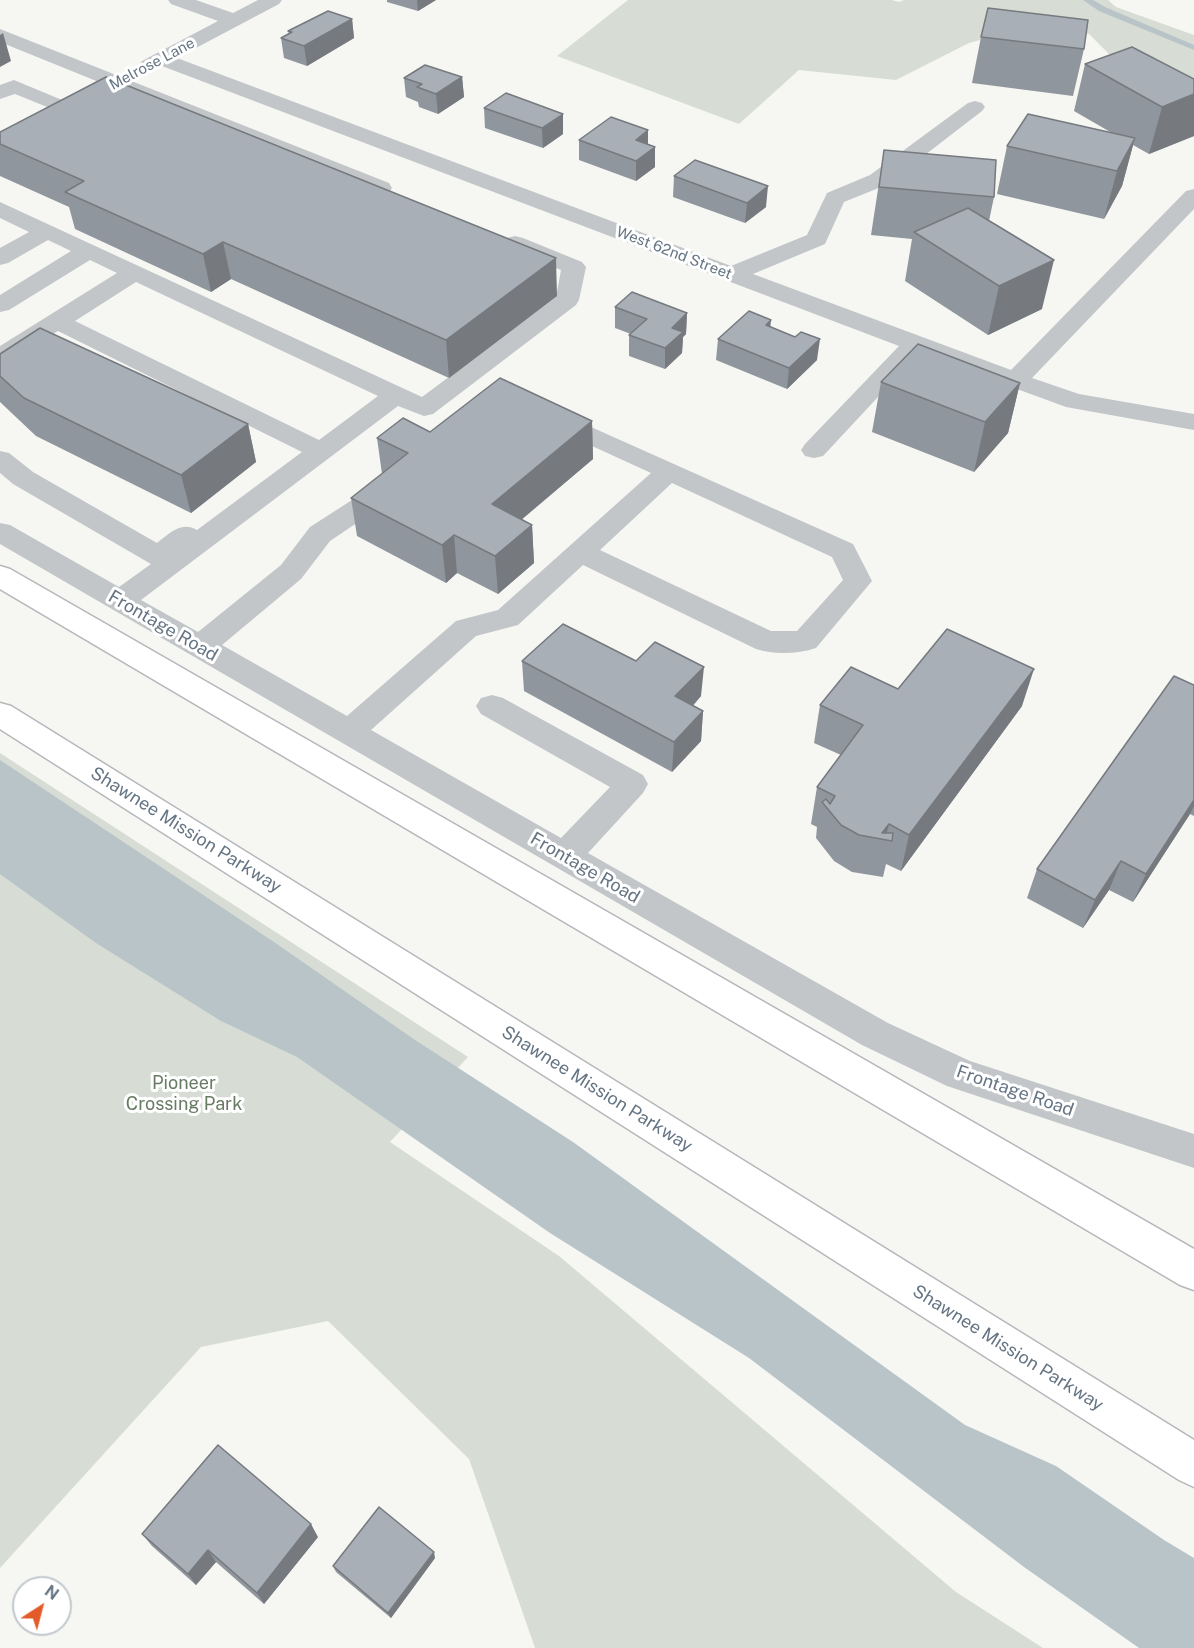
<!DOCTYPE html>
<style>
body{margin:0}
#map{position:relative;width:1194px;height:1648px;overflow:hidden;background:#f6f7f3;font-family:"Public Sans",sans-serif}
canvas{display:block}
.north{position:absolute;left:12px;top:1576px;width:60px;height:60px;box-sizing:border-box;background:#fff;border:2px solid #c2c8ce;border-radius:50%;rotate:36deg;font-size:16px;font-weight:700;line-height:24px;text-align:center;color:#667584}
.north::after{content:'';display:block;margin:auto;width:21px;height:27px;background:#e25b28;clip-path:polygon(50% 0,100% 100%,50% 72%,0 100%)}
</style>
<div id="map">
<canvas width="1194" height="1648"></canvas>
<div class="north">N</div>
</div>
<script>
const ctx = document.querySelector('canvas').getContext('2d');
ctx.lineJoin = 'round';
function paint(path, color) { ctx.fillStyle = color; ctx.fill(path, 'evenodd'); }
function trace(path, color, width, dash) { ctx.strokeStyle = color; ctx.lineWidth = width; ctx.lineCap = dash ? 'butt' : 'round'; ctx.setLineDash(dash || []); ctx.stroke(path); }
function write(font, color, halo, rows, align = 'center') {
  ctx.font = font + ' "Public Sans",sans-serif'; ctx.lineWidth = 6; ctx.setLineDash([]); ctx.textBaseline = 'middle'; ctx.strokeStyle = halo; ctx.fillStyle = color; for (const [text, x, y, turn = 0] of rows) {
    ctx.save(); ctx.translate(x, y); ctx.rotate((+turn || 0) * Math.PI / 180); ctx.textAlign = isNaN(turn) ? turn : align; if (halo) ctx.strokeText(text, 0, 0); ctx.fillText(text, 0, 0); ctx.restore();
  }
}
const green = new Path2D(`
 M628,0H892L899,2L904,0H1108L1116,7L1194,35V87L1127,72L1089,34L1027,27L969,43L896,80L799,70L739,124L557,56Z
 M0,753L468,1057L390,1142L559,1256L956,1592L1043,1648H535L469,1459L328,1321L201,1347L0,1568Z`);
const water = new Path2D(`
 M0,760L274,942L415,1040L573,1142L965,1425L1056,1466L1164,1540L1194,1558V1648H1139L1024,1567L749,1358L550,1233L297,1057L221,1021L96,943L0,874Z`);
const stream = new Path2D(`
 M1083,0H1093L1105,7L1194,45V50L1099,11Z`);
const minor = new Path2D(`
 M168,0H196L233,13L258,0H282L279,4L177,58L731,266L807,235L827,193L870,175L968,103L975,101L982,103L985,107L982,111L886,185L844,202L825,244L753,274L1011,370L1186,191L1194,189V209L1032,378L1079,394L1194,414V430L1066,407L919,353L823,456L814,458L805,456L801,450L805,444L899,346L162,66L149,71L142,69L139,65L142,61L218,21L171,4Z
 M0,29L389,183L392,188L389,193L381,195L373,193L0,42Z
 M14,80L74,105L77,109L74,113L67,115L15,94L0,99V85Z
 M0,202L422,397L556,297L561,270L507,248L503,243L507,238L515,236L523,238L582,262L586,267L579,300L576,305L433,414L424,416L398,406L141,600L198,632L281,565L310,527L380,482L390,479L400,482L404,488L400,494L330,541L301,579L222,645L347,716L456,621L498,610L651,473L544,424L540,418L544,412L553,410L853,544L872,581L816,648C798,654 774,655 756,649L583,565L518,625L476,636L371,730L561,838L610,787L481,714L476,706L481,698L492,695L503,698L643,775L648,784L643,793L588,853L888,1023L970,1061L1194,1134V1168L947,1086L862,1045L0,544V523L10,525L119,587L151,564L13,484L0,473V451L9,453L33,472L157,543C170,533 181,521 197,530L302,452L58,331L9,362L0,365V346L117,273L90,260L9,310L0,312V295L71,251L48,240L8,263L0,265V248L29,232L0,218ZM136,282L378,396L319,440L75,321ZM672,483L832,557L843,580L797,631H771L600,550Z`);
const highway = new Path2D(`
 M0,566L10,569L1194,1249V1290L1180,1285L0,589Z
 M0,703L11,706L1194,1440V1487L1179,1480L0,729Z`);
const wall = new Path2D(`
 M387,0H436L418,11L387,2Z
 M352,19L354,38L307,66L284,58L281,38L289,34L288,31Z
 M981,37L1084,49L1073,96L972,83Z
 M1085,64L1194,79V136L1149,154L1133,145L1122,186L1104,219L997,194L1007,146L1112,133L1074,111Z
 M462,77L464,97L438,114L419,107L418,102L406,97L404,78Z
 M484,108L563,134L543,148L485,128Z
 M648,130V144L655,147V167L636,181L579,160V140Z
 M0,132L557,296L449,378L231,279L211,292L75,229L69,207L0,176Z
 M884,150L994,197L989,221L1042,309L988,335L905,281L912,239L871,235Z
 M674,176L766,207L745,223L673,197Z
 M615,307L687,313L686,334L683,337L682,353L665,369L629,356V335L631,334L615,328Z
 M770,327L795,337L817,360L787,389L716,360L718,339Z
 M0,354L248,424L256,462L191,513L36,436L0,402Z
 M881,382L1020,383L1008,433L974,472L872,432Z
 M592,421L593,459L522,519L532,525L534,563L498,594L457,573L446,583L357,536L351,498L382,474L377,438L430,432Z
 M522,661L701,696L693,706L703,711L701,741L672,772L524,691Z
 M1194,685V816L1190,814L1133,902L1109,890L1083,928L1027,898L1037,869Z
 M898,689L1022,706L901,871L886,864L883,877L852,872L834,861L816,838L817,827L811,824L817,787L841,755L814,743L820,705Z
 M142,1534L318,1537L264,1604L216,1562L196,1585L152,1546Z
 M435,1558L391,1618L336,1572L333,1566Z`);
const shadedWall = new Path2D(`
 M417,0H436L418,11Z
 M352,19L354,38L307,66L304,46Z
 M3,33L11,61L0,67V35Z
 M462,77L464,97L438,114L436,94Z
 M1194,94V136L1149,154L1162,107Z
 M563,114V134L543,148L542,128Z
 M648,130V150L636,140Z
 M1135,138L1122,186L1104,219L1117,171Z
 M655,147V167L636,181V161Z
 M768,186L766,207L745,223L747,203Z
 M223,242L231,279L211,292L203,254Z
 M556,258L557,296L449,378L446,340Z
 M1054,260L1042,309L988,335L999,286Z
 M687,313L686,334L683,337L682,353L665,369V348L672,328Z
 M771,320L769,341L766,325Z
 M820,339L817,360L787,389L789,368Z
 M1020,383L1008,433L974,472L985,422Z
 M592,421L593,459L494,543L492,504Z
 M248,424L256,462L191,513L181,475Z
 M532,525L534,563L498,594L495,556Z
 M454,535L457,573L446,583L442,545Z
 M704,667L701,696L673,726L675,696Z
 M1034,669L1022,706L901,871L909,835Z
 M703,711L701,741L672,772L674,742Z
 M1194,800V806L1190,814L1133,902L1146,874Z
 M889,824L885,840L882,833Z
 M1121,861L1109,890L1083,928L1095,900Z
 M311,1524L318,1537L264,1604L257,1593Z
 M208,1550L216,1562L196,1585L188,1574Z
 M434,1552L435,1558L391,1618L388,1613Z`);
const building = new Path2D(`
 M988,8L1088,20L1084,49L981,37Z
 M328,11L352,19L304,46L281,38L292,32L288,31Z
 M1132,47L1194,79V94L1162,107L1085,64Z
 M425,65L462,77L436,94L417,87L422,84L404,78Z
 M106,77L556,258L446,340L223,242L203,254L65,192L84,181L0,144V132Z
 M506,93L563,114L542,128L484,108Z
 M1028,114L1135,138L1117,171L1007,146Z
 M611,117L648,130L636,140L655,147L636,161L579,140Z
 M884,150L996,160L994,197L879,187Z
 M695,160L768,186L747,203L674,176Z
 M968,208L1054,260L999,286L914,232Z
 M632,292L687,313L672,328L683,332L665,348L629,335L647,319L615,307Z
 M749,311L771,320L766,325L795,337L801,332L820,339L789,368L718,339Z
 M40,328L248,424L181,475L24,398L0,376V354Z
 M918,344L1020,383L985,422L881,382Z
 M500,378L592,421L492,504L532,525L495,556L454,535L442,545L351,498L408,453L377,438L403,418L430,432Z
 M563,624L636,661L655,642L704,667L675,696L703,711L674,742L522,661Z
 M947,629L1034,669L909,835L889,824L882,833H893L892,841L859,835L841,825L822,802L826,799L830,804L835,796L817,787L863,725L820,705L851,667L898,689Z
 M1174,676L1194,685V800L1146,874L1121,861L1095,900L1037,869Z
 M218,1445L311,1524L257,1593L208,1550L188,1574L142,1534Z
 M379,1507L434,1552L388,1613L333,1566Z`);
const farStreetnames = [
 ["Melrose Lane",152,64,-28],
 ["West 62nd Street",674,253,21]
];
const streetNames = [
 ["Frontage Road",163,626,30],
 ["Shawnee Mission Parkway",186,830,32],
 ["Frontage Road",585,868,30],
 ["Shawnee Mission Parkway",597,1089,32],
 ["Frontage Road",1015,1091,19],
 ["Shawnee Mission Parkway",1008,1348,32]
];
const parkNames = [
 ["Pioneer",184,1083],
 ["Crossing Park",184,1104]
];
paint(green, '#d7ddd4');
paint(water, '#b9c4c9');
paint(stream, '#b9c4c9');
trace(highway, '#b5b8bb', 3);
paint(minor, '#c2c6c9');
paint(highway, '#fff');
paint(wall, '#90969d');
paint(shadedWall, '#767a7f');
paint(building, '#a8afb6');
trace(building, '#767a7f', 1.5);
write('15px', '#667584', '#fff', farStreetnames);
write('18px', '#667584', '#fff', streetNames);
write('18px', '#687b64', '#fff', parkNames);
</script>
